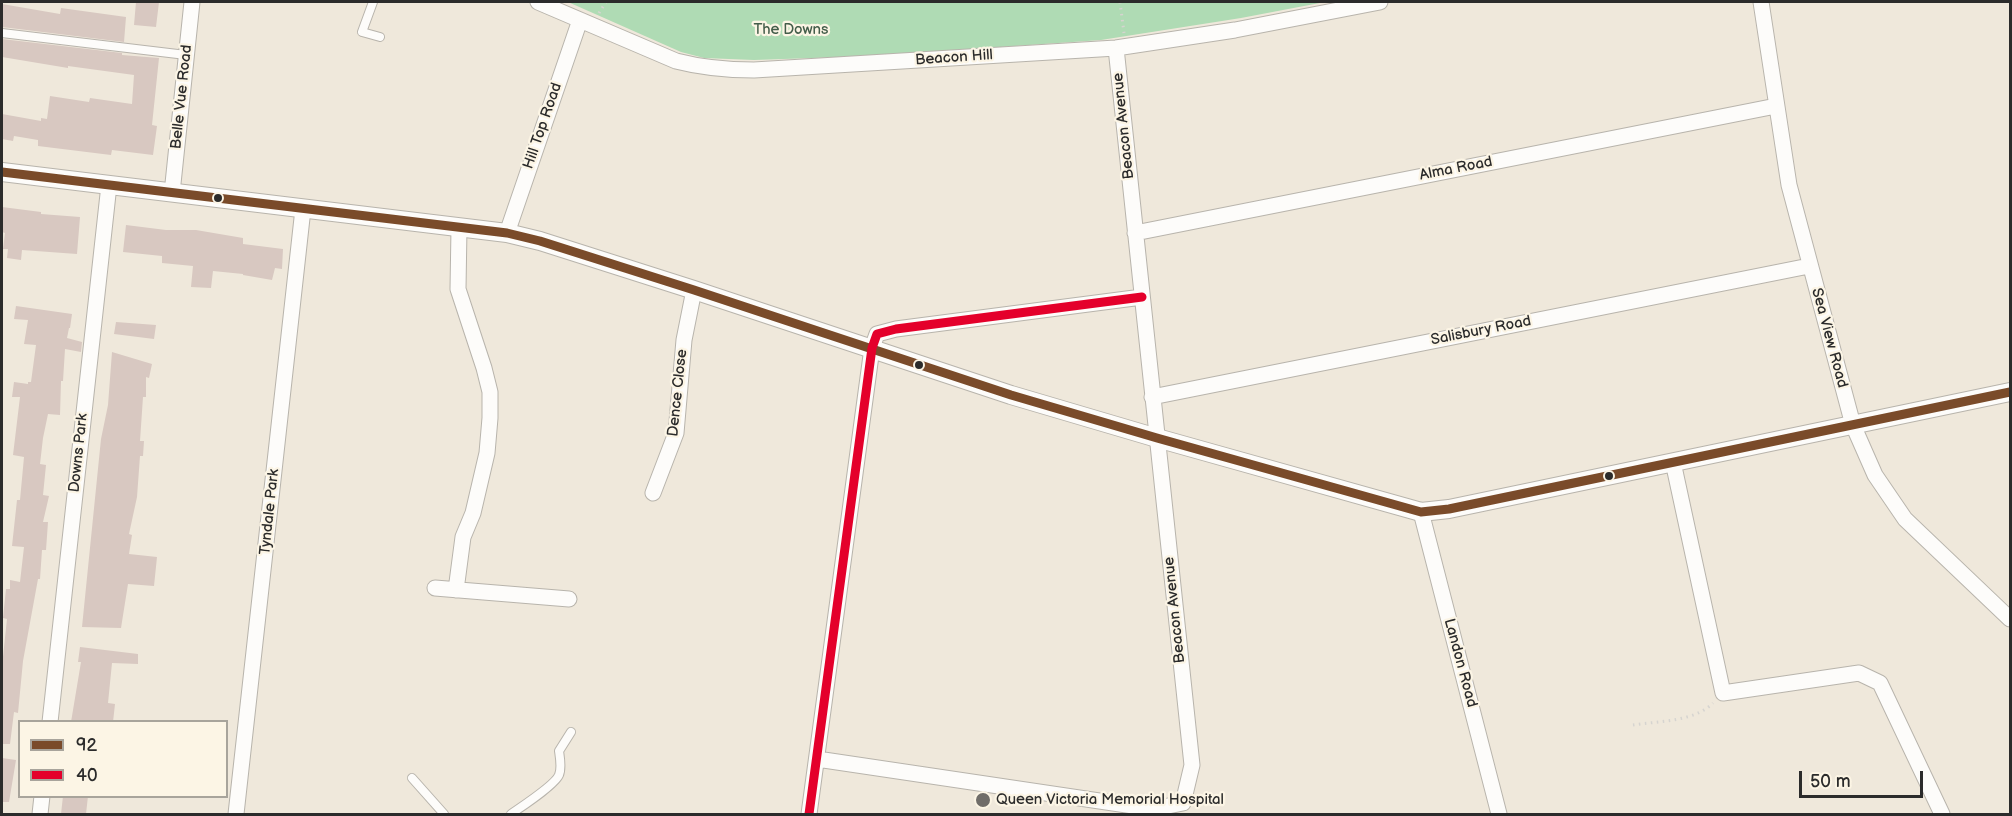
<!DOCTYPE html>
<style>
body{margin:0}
#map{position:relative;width:2012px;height:816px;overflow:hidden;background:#efe8db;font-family:"Balsamiq Sans",sans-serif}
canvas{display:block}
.frame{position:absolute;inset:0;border:3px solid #2b2b2b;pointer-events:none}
.legend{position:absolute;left:18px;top:720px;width:210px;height:78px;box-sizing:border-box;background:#fcf5e5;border:2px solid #a8a49b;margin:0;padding:8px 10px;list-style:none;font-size:18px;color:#2b2b2b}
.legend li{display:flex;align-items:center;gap:12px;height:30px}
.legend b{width:30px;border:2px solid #a8a49b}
.scale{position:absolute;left:1799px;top:771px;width:124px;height:27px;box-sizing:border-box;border:3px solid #2b2b2b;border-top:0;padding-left:8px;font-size:18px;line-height:21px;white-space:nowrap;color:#2b2b2b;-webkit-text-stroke:4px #fcf5e5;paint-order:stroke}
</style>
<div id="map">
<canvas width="2012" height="816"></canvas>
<div class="frame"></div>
<ul class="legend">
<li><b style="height:8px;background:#7a4b2a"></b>92</li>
<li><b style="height:8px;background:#e4002b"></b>40</li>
</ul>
<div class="scale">50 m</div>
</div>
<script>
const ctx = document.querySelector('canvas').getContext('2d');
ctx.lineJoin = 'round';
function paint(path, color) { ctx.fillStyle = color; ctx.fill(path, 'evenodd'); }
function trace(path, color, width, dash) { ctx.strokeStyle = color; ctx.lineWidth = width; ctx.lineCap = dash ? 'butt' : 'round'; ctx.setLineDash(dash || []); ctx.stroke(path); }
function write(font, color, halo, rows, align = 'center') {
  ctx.font = font + ' "Balsamiq Sans",sans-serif'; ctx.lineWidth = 4.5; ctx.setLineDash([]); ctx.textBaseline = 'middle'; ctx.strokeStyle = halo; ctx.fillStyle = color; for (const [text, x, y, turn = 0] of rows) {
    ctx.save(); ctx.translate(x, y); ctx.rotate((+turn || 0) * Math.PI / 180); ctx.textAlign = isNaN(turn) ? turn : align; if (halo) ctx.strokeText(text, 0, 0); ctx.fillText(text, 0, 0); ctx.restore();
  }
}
const green = new Path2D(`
 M568,2H1325L1241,18L1101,40L872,56L754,60L704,58L681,52Z`);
const building = new Path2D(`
 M136,2H159L156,27L134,25Z
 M2,4L60,14L61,8L126,17L124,42L2,27Z
 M2,39L122,53V55L159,58L152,125L157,126L153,155L112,150L111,155L38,146V140L14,136L13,141L2,139V114L41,121V118L47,119L50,96L89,102L90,98L132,104L134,75L68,66V68L2,57Z
 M2,207L41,212V214L80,217L77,254L22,250L21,260L7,258L8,249H3L5,233L2,232Z
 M126,225L166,230H196L243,238V244L283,249L282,269L275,268L272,280L243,275V274L213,271L211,288L191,287L193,266L162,263V256L123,252Z
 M16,306L72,314L70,328H69L67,338L82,342L81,352L65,349L63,381H61L60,415L48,414L43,438L40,464L46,465L43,495L49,496L43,522H48L46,550H42L40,579H38L23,661L18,713L14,712L10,744H2V666L7,619L3,618L6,589H10V580L20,582L24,547L12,546L17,500H20L24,457L13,455L20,397H12L14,382L28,384V382H31L36,345L24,344L28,320L14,319Z
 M116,322L156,325L154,339L114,334Z
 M112,352L152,364L149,378L146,377V397H143L140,441H144L143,456H140L137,497L129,534L132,535L129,554L157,557L154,586L128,584L121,628L82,627L101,439L108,405Z
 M80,647L138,654V664L112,663L108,703L115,704L113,722H71L81,662H78Z
 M2,758L16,760L9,802H2Z
 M63,796H88L86,814H61Z`);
const path = new Path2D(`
 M1120,2L1124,33
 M599,13L606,2
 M1633,725C1658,721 1694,722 1713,703`);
const service = new Path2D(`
 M373,2L362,32L380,37
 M2,33L186,55
 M412,778L444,814
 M511,814C521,807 555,785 559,775C562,768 560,758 559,751L571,732`);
const minor = new Path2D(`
 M538,2L676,61C703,68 727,70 754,70L1116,48L1235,30L1380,2
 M1761,2L1789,185L1853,425L1875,475L1905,519L2010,619
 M172,193L192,2
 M507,233L580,20
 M1135,233L1776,106
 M1152,397L1809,266
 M1673,462L1723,693L1859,673L1880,683L1942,814
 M653,493L676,433L684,340L694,290
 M1421,512L1499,814
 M435,588L569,599
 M456,590L463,537L473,513L487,453L490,418V392L484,368L458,289L459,228
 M50,722L109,185
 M817,759L1153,809L1183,803L1192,765L1116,48
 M40,814L42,796
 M236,814L303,209
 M809,814L872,348L877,334L896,329L1142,297`);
const tertiary = new Path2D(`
 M2,172L507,233L540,241L694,290L1011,395L1157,438L1421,512L1449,509L2010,392`);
const bus1 = new Path2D(`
 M2,172L507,233L540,241L694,290L1011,395L1157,438L1421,512L1449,509L2010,392`);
const bus2 = new Path2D(`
 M809,814L872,348L877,334L896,329L1142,297`);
const markers = [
 [218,198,5,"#2b2b2b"],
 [919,365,5,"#2b2b2b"],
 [1609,476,5,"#2b2b2b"],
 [983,800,8,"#706d69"]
];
const parkNames = [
 ["The Downs",791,30]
];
const streetNames = [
 ["Beacon Hill",954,58,-4],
 ["Belle Vue Road",182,97,-84],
 ["Hill Top Road",543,126,-71],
 ["Beacon Avenue",1124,126,-96],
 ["Alma Road",1456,169,-11],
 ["Salisbury Road",1481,331,-11],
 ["Sea View Road",1829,338,75],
 ["Dence Close",678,393,-84],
 ["Downs Park",79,453,-84],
 ["Tyndale Park",270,512,-84],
 ["Beacon Avenue",1175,610,-96],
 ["Landon Road",1460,663,75]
];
const poiNames = [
 ["Queen Victoria Memorial Hospital",996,800]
];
paint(green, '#afdbb4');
paint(building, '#d8c8c1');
trace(service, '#b8b4ac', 10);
trace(minor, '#b8b4ac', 17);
trace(tertiary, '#b8b4ac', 20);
trace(path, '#d6d4d0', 3, [1.5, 4.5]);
trace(service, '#fdfcfa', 8);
trace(minor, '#fdfcfa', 15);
trace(tertiary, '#fdfcfa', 18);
trace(bus1, '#7a4b2a', 9);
trace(bus2, '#e4002b', 9);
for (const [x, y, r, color] of markers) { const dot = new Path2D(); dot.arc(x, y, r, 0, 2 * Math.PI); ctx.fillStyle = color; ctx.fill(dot); trace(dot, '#fcf5e5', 2); }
write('15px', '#435d4a', '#fcf5e5', parkNames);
write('15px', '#2b2b2b', '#fcf5e5', streetNames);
write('15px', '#2b2b2b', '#fcf5e5', poiNames, 'left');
</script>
